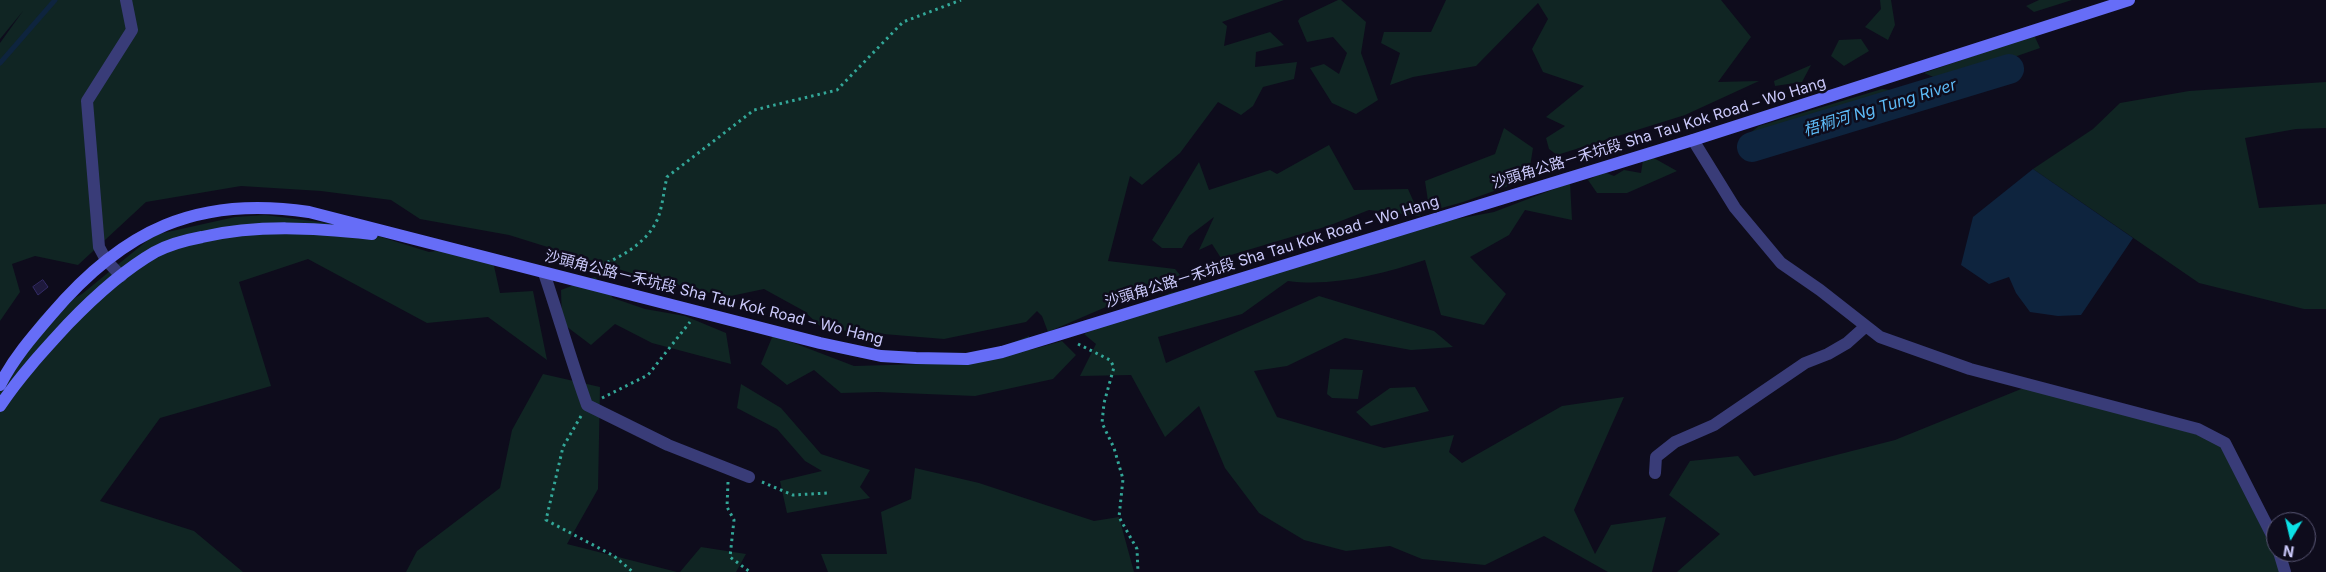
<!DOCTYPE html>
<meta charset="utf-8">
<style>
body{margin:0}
#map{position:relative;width:2326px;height:572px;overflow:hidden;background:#0e0c1c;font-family:Inter,sans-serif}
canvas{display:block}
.north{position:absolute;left:2266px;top:512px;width:50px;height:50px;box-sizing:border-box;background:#0e0c1c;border:1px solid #5a5876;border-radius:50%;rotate:189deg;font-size:14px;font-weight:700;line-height:20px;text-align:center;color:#cccafc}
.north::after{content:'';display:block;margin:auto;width:18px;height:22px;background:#0ce1e6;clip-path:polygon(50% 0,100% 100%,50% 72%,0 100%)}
</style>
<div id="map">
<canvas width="2326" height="572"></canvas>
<div class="north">N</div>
</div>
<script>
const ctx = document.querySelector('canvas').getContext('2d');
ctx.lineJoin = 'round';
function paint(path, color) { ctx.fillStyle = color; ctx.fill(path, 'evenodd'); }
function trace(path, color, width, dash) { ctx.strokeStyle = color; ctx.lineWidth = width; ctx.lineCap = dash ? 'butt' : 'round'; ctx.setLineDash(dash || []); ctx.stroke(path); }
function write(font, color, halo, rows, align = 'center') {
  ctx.font = font + ' Inter,"Noto Sans SC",sans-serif'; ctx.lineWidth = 5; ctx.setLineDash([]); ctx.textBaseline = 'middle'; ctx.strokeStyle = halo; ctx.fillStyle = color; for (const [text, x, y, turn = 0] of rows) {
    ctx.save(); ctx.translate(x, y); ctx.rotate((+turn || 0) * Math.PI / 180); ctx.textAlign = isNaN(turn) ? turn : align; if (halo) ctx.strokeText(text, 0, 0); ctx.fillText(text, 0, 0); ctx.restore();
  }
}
const green = new Path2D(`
 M0,0H1284L1222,22L1227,26L1224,46L1270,32L1284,45L1256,52L1255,67L1297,62L1294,79L1263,87L1253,106L1241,115L1218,102L1180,153L1142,185L1130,176L1108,261L1175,269L1180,275L1048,332L1042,316L1037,311L1026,322L944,339L823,329L804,311L764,289L726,297L631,273L509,235L420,219L391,200L321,191L241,186L146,202L78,265L35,256L12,264L20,292L0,321V43L23,11L0,39Z
 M1338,0H1341L1366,22L1361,53L1378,100L1356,114L1332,103L1310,68L1324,64L1339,74L1347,53L1333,37L1307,42L1298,21L1300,18Z
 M1446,0H1721L1751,37L1718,82L1759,81L1685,115L1557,155L1549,149L1546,138L1565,126L1546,117L1584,86L1543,72L1532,49L1548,19L1538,3L1476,66L1413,77L1390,85L1400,53L1381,43L1384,32H1431Z
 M1880,0H1891L1895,25L1888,40L1865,27L1881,9Z
 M2039,0H2072L2034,12L2026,6Z
 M2034,35L2040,48L1951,79H1938L1924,73Z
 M1861,39L1869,51L1844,66L1831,56L1839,40Z
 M1811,65L1802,82L1775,86L1774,81Z
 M2326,82V128L2296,129L2245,138L2259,208L2326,204V309H2304L2199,283L2033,169L2093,129L2120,103L2189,91Z
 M1882,89L1920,93L1922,104L1894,98L1805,126L1788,141L1747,152L1740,141L1759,126Z
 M1504,128L1533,148L1528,179L1463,202L1438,209L1428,201L1425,181L1495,154Z
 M1329,145L1354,190L1408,189L1420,216L1369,210L1328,226L1221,258L1212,244L1199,250L1214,217L1189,236L1182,248H1162L1152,240L1199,162L1209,190L1270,170L1277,174Z
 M1652,157L1677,171L1627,193H1597L1588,180L1604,172L1614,176L1624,170L1641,173L1643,160Z
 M1570,183L1572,220L1525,210L1509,235L1470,257L1506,294L1484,325L1441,315L1425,260C1382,274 1334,287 1288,281L1242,314L1158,337L1166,363L1319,296L1434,331L1453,347L1411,350L1345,338L1287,366L1254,371L1277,417L1384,448L1454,435L1449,452L1462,463L1562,406L1624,397L1574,510L1595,554L1611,525L1666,517L1652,572H1608L1544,536L1485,565L1422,559L1390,546L1346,551L1304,540L1259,513L1225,468L1199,406L1165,437L1131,375L1080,376L1096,344L1084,334L1170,293L1288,268L1446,221L1494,212Z
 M265,215L343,225L429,252L465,246L494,266L500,293L533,291L547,360L488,317L427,323L308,259L239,282L271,386L160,418L100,501L194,531L243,572H0V377L14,353L41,316L82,294L154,235L235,217Z
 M595,277L613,298L645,309L685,316L726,333L731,364L652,343L615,324L591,345L562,323L561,290Z
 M773,335L854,366L961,363L1029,336L1030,350L1062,341L1076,355L1053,379L975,396L878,392L841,393L814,370L787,385L761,364Z
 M1330,369L1363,370L1358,399L1332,398L1327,394Z
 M543,374L600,387L598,489L567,544L677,572H406L417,551L500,488L512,430Z
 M741,384L781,408L821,454L870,470L860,487L870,498L787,513L780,481L822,471L805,461L777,429L737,408Z
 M2031,385L2225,443L2285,572H1677L1720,534L1669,495L1690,461L1738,456L1754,476L1895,440Z
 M1415,387L1429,411L1371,426L1356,412L1390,388Z
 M915,468L979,483L1094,521L1119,517L1134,572H828L821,554H887L881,512L911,499Z
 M701,547L746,554L736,572H680Z`);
const water = new Path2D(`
 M2033,169L2133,238L2081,315L2058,316L2030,312L2016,293L2009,277L1989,284L1961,265L1973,217Z`);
const stream = new Path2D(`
 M0,63L55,0`);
const river = new Path2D(`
 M1752,147L2009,69`);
const building = new Path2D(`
 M43,280L48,287L38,295L33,287Z`);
const path = new Path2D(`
 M589,269C616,261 650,243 659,215C663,203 664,189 667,177L754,110L837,90L903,22L961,0
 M1078,344L1110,360L1114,367L1104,403L1102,423L1114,448L1123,479L1119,517L1137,549L1138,572
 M602,398L648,375L690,322
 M581,416L563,447L546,520L614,556L633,572
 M728,482L727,507L734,520L730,557L750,572
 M762,482L793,495L827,493`);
const minor = new Path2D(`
 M1693,140L1735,208L1781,263L1820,290L1880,337L1970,369L2198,429L2225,443L2276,543
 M544,273C559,317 571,361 587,405L668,445L749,477
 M121,276L106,260L99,247L87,101L132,30L126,0
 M1655,473L1656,457L1675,442L1714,425L1805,363L1828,354L1847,343L1866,326
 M2279,552L2285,572`);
const secondary = new Path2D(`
 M0,385C13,359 32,337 51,315C123,230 197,195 309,212L820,343L881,356L916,358L967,359L1002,352L1693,140L2129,0
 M0,406C19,377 44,350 68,324C94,297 122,271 155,252C170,244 186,240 202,237C259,224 314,228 372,234`);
const streetNames = [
 ["沙頭角公路－禾坑段 Sha Tau Kok Road – Wo Hang",1659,133,-17],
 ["沙頭角公路－禾坑段 Sha Tau Kok Road – Wo Hang",1272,252,-17],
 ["沙頭角公路－禾坑段 Sha Tau Kok Road – Wo Hang",714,298,14]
];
const waterNames = [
 ["梧桐河 Ng Tung River",1880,108,-17]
];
paint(green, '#102523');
paint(water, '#0e243e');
trace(stream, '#0e243e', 5);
trace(river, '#0e243e', 30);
paint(building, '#1e193c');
trace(building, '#342c66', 1);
trace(path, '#33a798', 3, [2.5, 4]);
trace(minor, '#393c78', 12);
trace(secondary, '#666df7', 12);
write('15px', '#cccafc', '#0e0c1c', streetNames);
write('italic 16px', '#5dbbf7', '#0e0c1c', waterNames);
</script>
